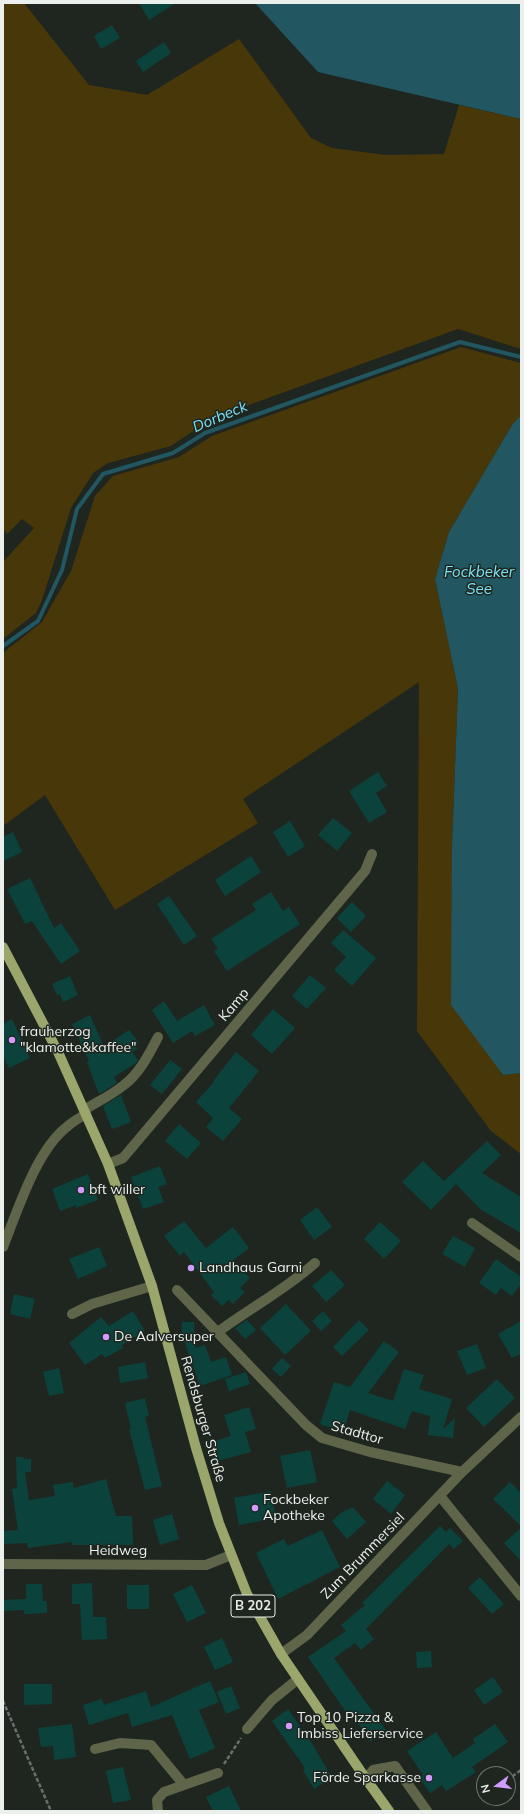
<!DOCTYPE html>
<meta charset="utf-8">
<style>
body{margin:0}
#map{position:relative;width:524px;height:1814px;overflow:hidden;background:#1f2620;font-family:Mulish,sans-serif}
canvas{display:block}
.frame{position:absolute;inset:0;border:4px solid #ecf0ec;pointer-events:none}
.north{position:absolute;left:476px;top:1766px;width:40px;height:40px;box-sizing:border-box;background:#1f2620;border:1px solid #717772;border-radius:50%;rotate:255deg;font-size:11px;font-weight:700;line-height:16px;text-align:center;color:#ecf0ec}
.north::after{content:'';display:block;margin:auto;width:14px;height:18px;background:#d09dfe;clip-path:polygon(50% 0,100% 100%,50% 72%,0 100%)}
</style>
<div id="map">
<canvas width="524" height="1814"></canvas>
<div class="frame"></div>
<div class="north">N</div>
</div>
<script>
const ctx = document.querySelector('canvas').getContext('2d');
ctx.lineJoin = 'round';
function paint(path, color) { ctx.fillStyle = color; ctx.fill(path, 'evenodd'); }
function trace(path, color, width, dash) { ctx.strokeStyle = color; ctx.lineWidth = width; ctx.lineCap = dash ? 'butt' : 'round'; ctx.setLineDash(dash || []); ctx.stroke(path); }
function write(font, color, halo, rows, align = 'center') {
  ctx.font = font + ' Mulish,sans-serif'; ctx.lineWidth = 3; ctx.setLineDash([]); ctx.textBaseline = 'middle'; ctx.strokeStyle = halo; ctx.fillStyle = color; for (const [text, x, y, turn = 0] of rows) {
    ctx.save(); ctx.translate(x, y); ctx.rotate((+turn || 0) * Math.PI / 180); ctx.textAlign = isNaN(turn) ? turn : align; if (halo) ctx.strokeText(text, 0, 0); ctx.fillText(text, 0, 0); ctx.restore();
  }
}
const green = new Path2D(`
 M3,3H24L89,85L147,95L239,39L311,138L332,148L386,155L444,154L459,105L521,119V349L458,329L213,418L171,446L108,463L93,473L71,508L42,600L36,613L3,639V562L34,528L22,519L7,534L3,529Z
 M461,347L521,363V415L512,425L449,532L435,579L458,689L452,845L502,1075L521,1073V1154L491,1131L417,1031L419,682L243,799L258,823L115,910L45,795L3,826V653L42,622L71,571L95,496L113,476L179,457L212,436Z`);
const water = new Path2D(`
 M255,3H521V119L318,72Z
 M521,415V1073L503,1075L451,1005L452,845L458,689L435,579L449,532L512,425Z`);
const stream = new Path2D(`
 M3,646L38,621L62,570L77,509L103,474L173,453L205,433L460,342L521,357`);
const building = new Path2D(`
 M139,3H176L149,20Z
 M112,25L120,38L101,49L94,36Z
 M164,42L171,53L143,72L136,61Z
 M378,772L387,786L376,793L387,812L369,823L349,791Z
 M333,818L352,833L337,851L318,835Z
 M290,821L305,846L288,857L273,832Z
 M13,832L22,852L3,861V837Z
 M251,856L261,872L225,896L215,880Z
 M30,878L54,928L61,923L80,951L61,964L32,921L25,924L7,889Z
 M271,892L283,911L289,907L300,924L227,971L214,951L218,949L211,939L256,910L252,904Z
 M169,896L197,936L184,945L157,904Z
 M352,902L366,916L351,932L337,918Z
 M343,930L376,958L352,986L334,970L346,957L331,943Z
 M310,975L326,988L307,1009L292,996Z
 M70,976L78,995L63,1002L60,994L57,995L52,984Z
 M164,1001L177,1021L204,1005L215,1025L195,1036L192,1031L173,1043L152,1010Z
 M273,1009L295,1028L272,1054L251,1035Z
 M90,1015L104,1047L129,1030L139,1043L135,1046L137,1049L132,1052L138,1060L136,1063L114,1077L117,1083L99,1094L87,1062L89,1061L72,1024Z
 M12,1019L30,1058L9,1068L3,1056V1024Z
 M236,1052L259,1071L229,1108L242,1119L223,1141L206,1127L213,1118L196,1102L214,1082L213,1081Z
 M170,1060L182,1069L162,1094L150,1085Z
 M121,1095L131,1122L112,1129L103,1106Z
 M179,1124L201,1143L187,1159L165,1141Z
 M487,1141L501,1155L482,1173L521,1197V1233L480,1209L456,1184L431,1210L402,1182L423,1161L444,1181Z
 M160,1166L167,1184L158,1187L164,1202L143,1209L131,1177Z
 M88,1174L98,1200L76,1208V1205L60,1211L52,1189Z
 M317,1207L332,1227L314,1240L300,1220Z
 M184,1221L206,1248L233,1227L249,1248L232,1261L250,1278L240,1288L245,1292L233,1304L229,1300L222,1306L211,1295L214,1292L184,1252L180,1256L164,1236Z
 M380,1222L401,1241L384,1259L364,1239Z
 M453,1236L475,1248L465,1267L442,1254Z
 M99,1247L107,1266L78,1279L69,1259Z
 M496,1259L521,1277V1284L512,1296L501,1288L496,1295L479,1283Z
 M331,1270L345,1285L326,1302L312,1286Z
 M14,1294L35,1299L30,1319L10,1314Z
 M286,1304L311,1331L285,1355L260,1328Z
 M133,1311L145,1331L122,1345L123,1348L105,1358L102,1354L85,1365L69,1343L101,1317L109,1326Z
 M323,1311L332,1321L321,1331L312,1321Z
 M247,1320L256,1330L245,1339L235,1328Z
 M359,1320L369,1330L342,1356L333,1347Z
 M521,1321V1354L512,1358L498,1334Z
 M182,1322H194L195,1348L205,1345L211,1362L226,1357L232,1375L200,1386L184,1340H182Z
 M384,1341L399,1352L368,1393L393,1401L404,1369L424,1375L419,1389L452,1399L443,1429L455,1418L453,1438L428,1435L430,1416L412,1411L405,1429L350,1410L343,1432L320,1424L334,1382L350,1387Z
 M477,1344L486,1368L467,1375L457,1351Z
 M282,1358L291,1366L281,1377L272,1369Z
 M145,1362L148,1378L120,1383L118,1367Z
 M59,1368L64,1393L49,1396L43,1372Z
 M246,1372L250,1384L229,1391L225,1379Z
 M497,1379L515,1398L484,1427L466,1408Z
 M145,1398L149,1416L145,1417L162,1486L145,1490L129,1429H131L125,1403Z
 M249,1407L256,1429L245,1432L251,1452L213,1462L207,1443L231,1436L224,1415Z
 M310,1450L317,1482L287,1488L280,1456Z
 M16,1457H23L24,1459H31V1472H25L29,1500L55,1496L53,1485L73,1482L74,1488L106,1479L116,1516H132L133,1545H72V1542L28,1548L27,1543L3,1544V1531L18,1530L12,1489L17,1488Z
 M387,1481L405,1495L391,1514L373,1499Z
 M510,1482L521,1493V1526L493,1499Z
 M271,1491L276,1518L239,1525L234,1498Z
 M353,1507L366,1522L347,1539L332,1521L342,1512Z
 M172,1514L179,1539L160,1545L153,1520Z
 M440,1526L446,1532L450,1528L463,1541L454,1549L449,1544L366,1629L374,1639L361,1650L355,1643L334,1658L386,1730L370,1741L349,1710L346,1712L308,1657L346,1631L341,1625L365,1605L362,1603Z
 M521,1528V1561L504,1543Z
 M322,1530L340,1567L278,1599L256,1553L284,1539L288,1546Z
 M480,1577L504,1604L492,1614L468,1588Z
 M92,1583L93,1617H106L107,1639L82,1640L80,1604H72V1584Z
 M26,1584H42L43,1601H47V1613L24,1614V1610L3,1611V1600L26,1599Z
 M127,1585H149V1609H127Z
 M192,1585L206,1613L187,1622L173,1594Z
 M222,1638L233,1662L215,1670L204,1647Z
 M431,1651L432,1667L417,1668L416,1652Z
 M493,1677L503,1692L484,1705L474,1690Z
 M210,1681L219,1702L199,1710L215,1748L190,1759L172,1715L132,1727L128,1713L89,1725L83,1705L102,1699L104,1705L146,1691L151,1707Z
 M24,1684H52V1704L24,1705Z
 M231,1686L240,1708L226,1714L217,1692Z
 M288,1709L313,1745L330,1774V1779L314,1789L303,1770L305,1768L272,1721Z
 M72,1724L76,1757L54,1760L53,1746L41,1747L38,1728Z
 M495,1724L508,1742L472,1767L476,1772L446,1791L442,1785L430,1793L419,1777L423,1775L407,1751L436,1732L453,1758L475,1743L473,1739Z
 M123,1767L131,1800L113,1803L106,1771Z
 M229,1786L241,1811H213L206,1797Z`);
const path = new Path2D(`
 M3,1701L51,1811
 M224,1764L241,1738
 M511,1799L510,1778L521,1770`);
const minor = new Path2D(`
 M84,1110C97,1102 112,1095 124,1085C140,1073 149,1054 158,1037
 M108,1164L123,1158L365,871L372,854
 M472,1223L521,1257
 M3,1247C18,1210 36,1150 68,1126C73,1121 80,1118 86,1114
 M177,1290L306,1425L322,1438L370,1452L462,1472
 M72,1314L92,1304L152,1286
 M218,1332C250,1308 285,1290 315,1263
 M440,1496L521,1596
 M3,1564L206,1565L231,1555
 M281,1654L307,1635L462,1472L521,1417
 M247,1729L272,1700L298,1679
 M95,1749L120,1743L151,1745L184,1785
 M366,1779L373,1770L395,1766L427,1811
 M158,1811L157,1800L164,1792L218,1773`);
const major = new Path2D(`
 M3,947L58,1052L108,1164L152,1286L196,1448L219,1523L247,1594L281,1654L366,1779L389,1811`);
const markers = [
 [12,1040,4,"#d09dfe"],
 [81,1190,4,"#d09dfe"],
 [191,1268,4,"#d09dfe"],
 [106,1337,4,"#d09dfe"],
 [255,1508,4,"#d09dfe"],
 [289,1726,4,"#d09dfe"],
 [429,1778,4,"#d09dfe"]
];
const shields = [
 [253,1606,44]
];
const shieldNames = [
 ["B 202",253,1606]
];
const streetNames = [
 ["Kamp",234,1005,-50],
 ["Rendsburger Straße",203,1419,74],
 ["Stadttor",357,1433,16],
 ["Heidweg",118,1551],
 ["Zum Brummersiel",363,1556,-46]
];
const poiNames = [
 ["frauherzog",20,1032],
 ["\"klamotte&kaffee\"",20,1048],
 ["bft willer",89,1190],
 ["Landhaus Garni",199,1268],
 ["De Aalversuper",114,1337],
 ["Fockbeker",263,1500],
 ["Apotheke",263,1516],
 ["Top 10 Pizza &",297,1718],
 ["Imbiss Lieferservice",297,1734],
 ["Förde Sparkasse",421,1778,"right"]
];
const waterNames = [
 ["Dorbeck",220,417,-23],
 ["Fockbeker",479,572],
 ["See",479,589]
];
paint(green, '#483708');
paint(water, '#225660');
trace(stream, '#225660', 4);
paint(building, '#0b433c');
trace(path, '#696f6a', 2.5, [4, 2]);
trace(minor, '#5f6549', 10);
trace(major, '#9aa66b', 10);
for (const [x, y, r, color] of markers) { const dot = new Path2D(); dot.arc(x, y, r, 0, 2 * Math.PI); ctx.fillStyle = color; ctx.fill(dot); trace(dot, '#1f2620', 1.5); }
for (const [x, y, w] of shields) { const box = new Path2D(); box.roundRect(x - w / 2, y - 11, w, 22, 3); ctx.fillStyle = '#1f2620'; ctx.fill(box); trace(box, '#ecf0ec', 1); }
write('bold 13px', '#ecf0ec', null, shieldNames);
write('14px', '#ecf0ec', '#1f2620', streetNames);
write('14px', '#ecf0ec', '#1f2620', poiNames, 'left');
write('italic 15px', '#7ae1f6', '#1f2620', waterNames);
</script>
